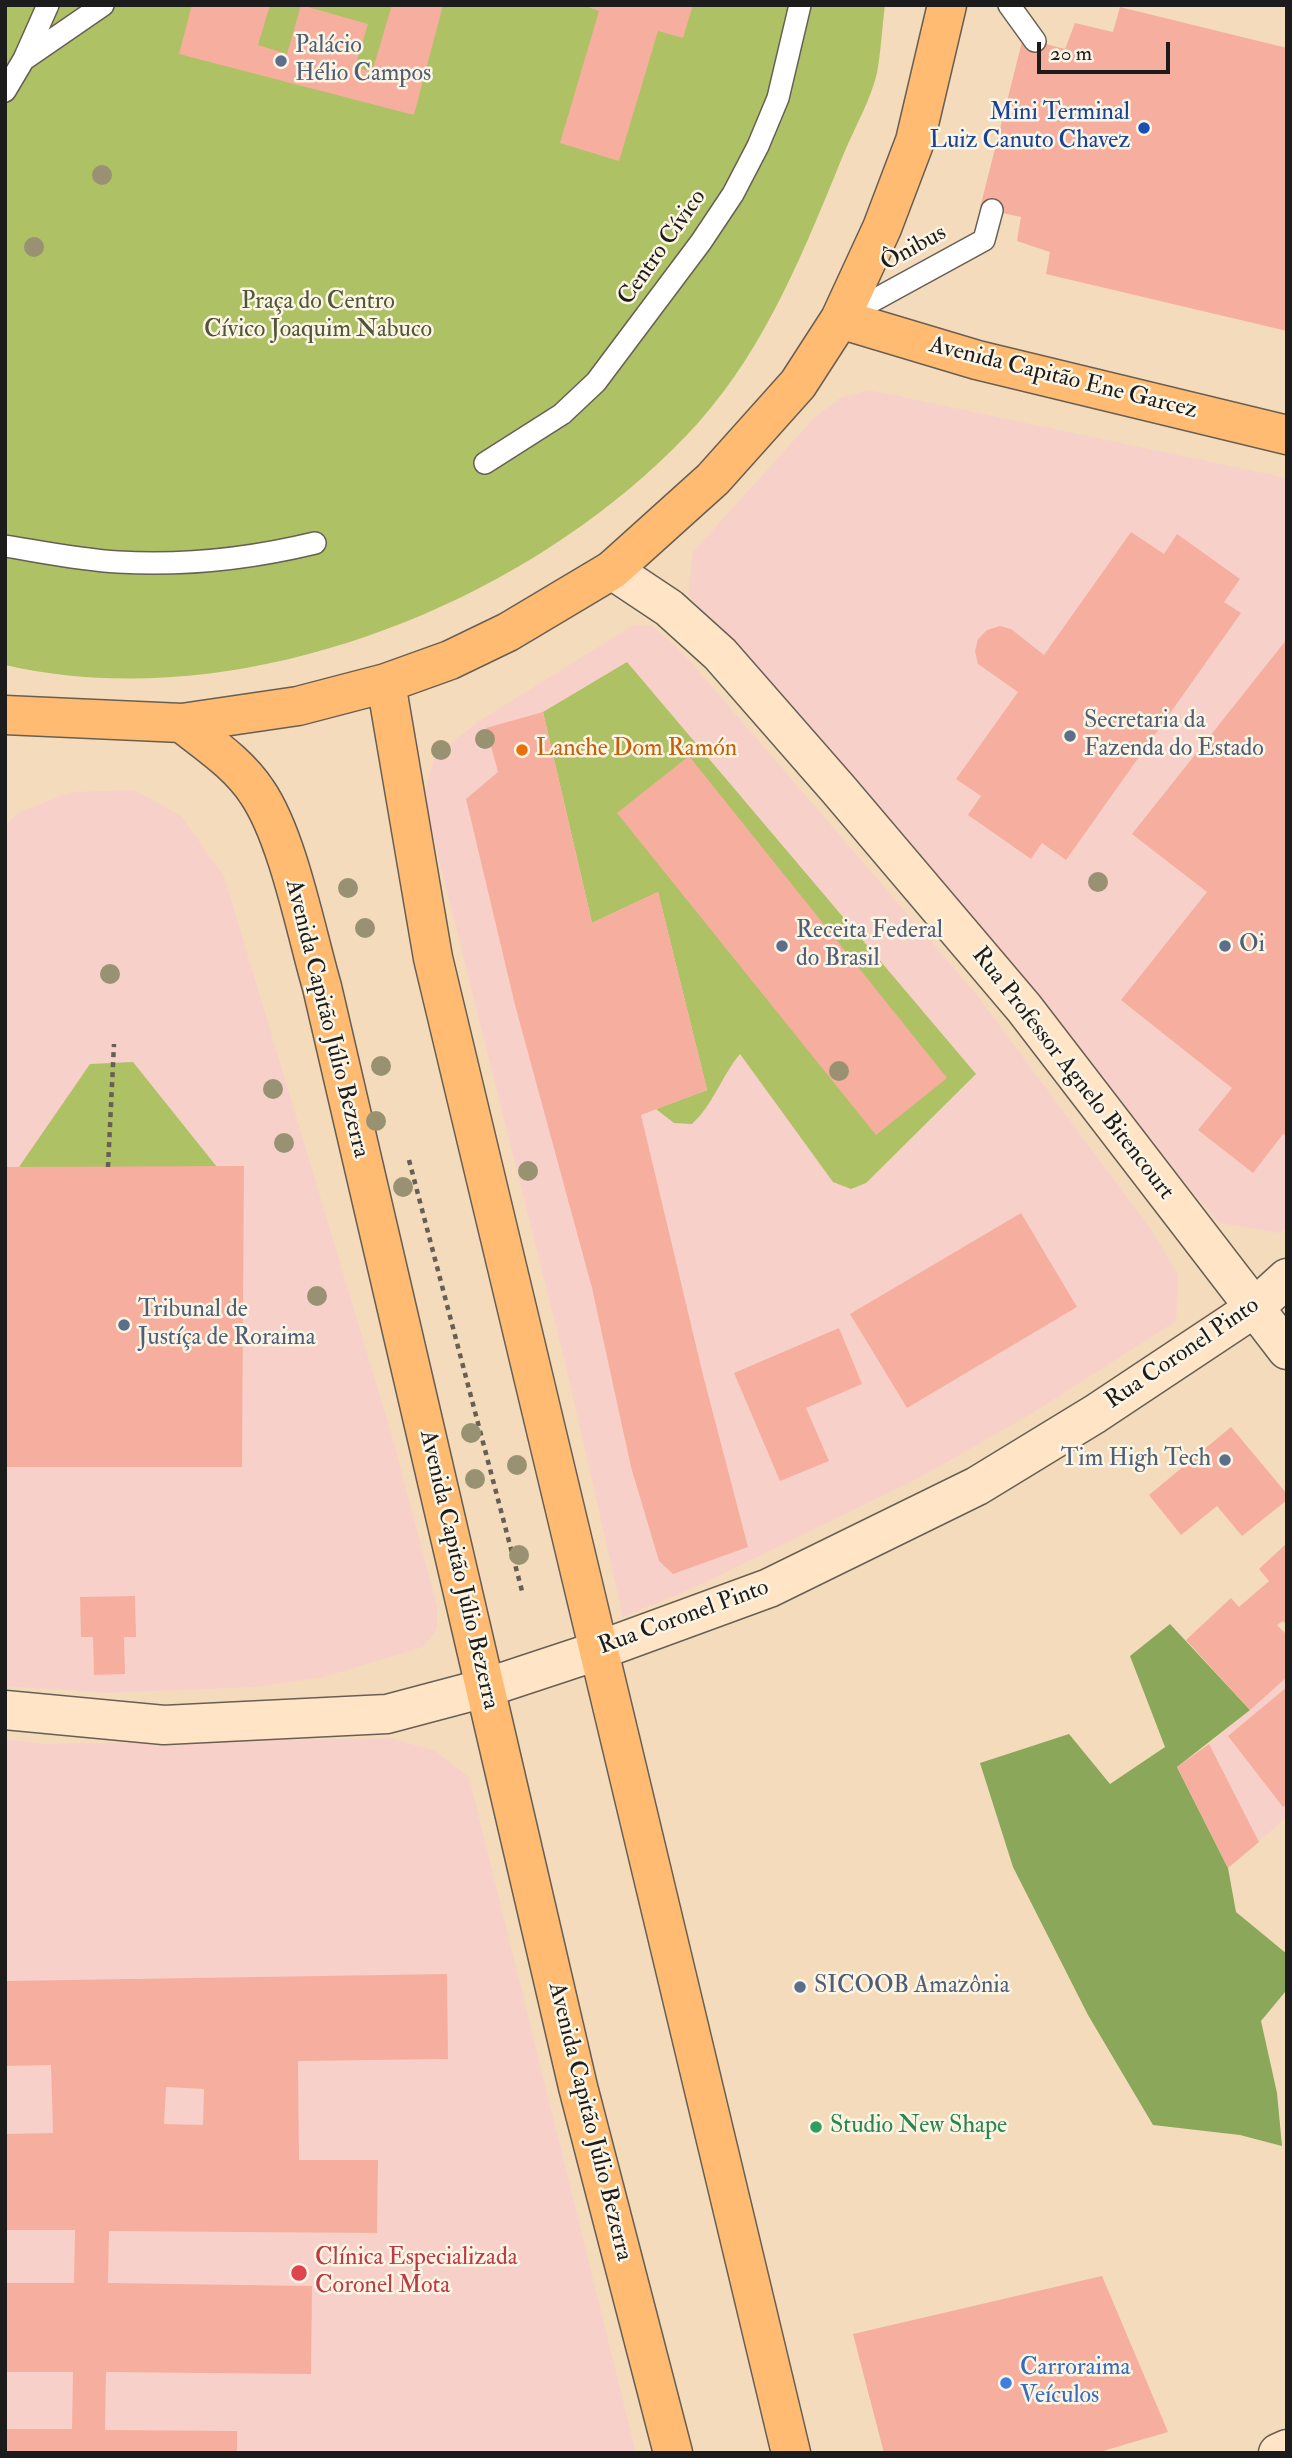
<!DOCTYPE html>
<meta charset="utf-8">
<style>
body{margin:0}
#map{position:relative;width:1292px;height:2458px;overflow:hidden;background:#f3dbbc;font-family:"IM FELL Double Pica",serif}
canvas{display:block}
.frame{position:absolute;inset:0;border:7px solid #1c1c1c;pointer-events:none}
.scale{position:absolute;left:1037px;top:42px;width:133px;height:32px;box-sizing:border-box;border:4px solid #1c1c1c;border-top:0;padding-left:9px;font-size:21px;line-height:24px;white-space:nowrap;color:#1c1c1c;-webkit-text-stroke:5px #fcf5e5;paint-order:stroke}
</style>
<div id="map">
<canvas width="1292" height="2458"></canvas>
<div class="frame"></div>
<div class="scale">20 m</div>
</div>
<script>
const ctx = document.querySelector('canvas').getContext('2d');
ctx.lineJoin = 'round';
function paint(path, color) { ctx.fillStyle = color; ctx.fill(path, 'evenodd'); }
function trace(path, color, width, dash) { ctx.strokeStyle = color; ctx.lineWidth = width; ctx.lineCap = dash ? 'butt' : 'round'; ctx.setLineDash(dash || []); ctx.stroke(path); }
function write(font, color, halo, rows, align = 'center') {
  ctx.font = font + ' "IM FELL Double Pica",serif'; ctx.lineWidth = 5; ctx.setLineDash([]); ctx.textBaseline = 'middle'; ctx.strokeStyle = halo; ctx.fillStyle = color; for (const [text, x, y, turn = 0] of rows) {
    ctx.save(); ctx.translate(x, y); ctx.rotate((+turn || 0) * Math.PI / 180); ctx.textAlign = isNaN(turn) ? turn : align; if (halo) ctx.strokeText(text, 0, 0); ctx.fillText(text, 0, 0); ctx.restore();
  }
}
const built = new Path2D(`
 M869,390L1287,478V1227L1279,1233L1219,1223L688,594L693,552L814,418L840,398Z
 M651,625L683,653L976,994L1150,1228L1178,1274L1176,1321L1031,1414L917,1479L693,1588L623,1617L567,1371L423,796L435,756L476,723L632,626Z
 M134,790L181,816L224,876L394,1443L437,1607V1629L423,1647L324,1677L256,1687L105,1693L5,1686V827L17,813L72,792Z
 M1287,1677V1817L1228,1868L1177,1767L1209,1744Z
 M391,1738L435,1751L469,1777L636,2453H5V1739L45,1744Z`);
const green = new Path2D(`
 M5,5H885C882,28 881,51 877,73C871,99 855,127 844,153C806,246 767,346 698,423C537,601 244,720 5,665Z
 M627,662L976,1074L866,1183L851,1189L833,1182L740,1054C721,1077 713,1105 692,1124L674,1123L656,1109L707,1090L658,892L592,923L543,712Z
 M133,1062L217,1167H19L90,1064Z`);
const forest = new Path2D(`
 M1170,1624L1250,1710L1177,1767L1228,1868L1236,1912L1287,1954L1285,1992L1261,2021L1277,2093L1282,2146L1240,2135L1153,2125L1088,2015L1013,1867L980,1763L1069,1734L1110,1784L1165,1747L1130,1656Z`);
const building = new Path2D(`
 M192,5H270L258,45L287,54L301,5L368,24L355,67L372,72L392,5H443L414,115L179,54Z
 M583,5H693L683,38L658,31L619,161L560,143L599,11Z
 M1120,7L1287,48V331L1046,274L1050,252L1017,241L1021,217L980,208L1023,38L1065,49L1075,23L1113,32Z
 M1131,532L1164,554L1177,534L1240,579L1224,602L1241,613L1066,860L1042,843L1031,859L968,815L981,796L956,779L1018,692L978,664L975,651L978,639L987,630L1000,626L1011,629L1044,655Z
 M1287,639V1136L1283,1134L1253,1173L1198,1130L1232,1088L1121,1000L1207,892L1132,834Z
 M543,712L592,923L658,892L707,1090L641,1115L703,1375L748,1547L673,1574L659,1561L631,1467L592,1288L515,1005L466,799L498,772L486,728Z
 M689,756L947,1078L876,1135L617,813Z
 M244,1166L242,1467H5V1167Z
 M1021,1213L1077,1307L907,1408L850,1314Z
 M839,1328L862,1384L806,1408L829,1461L780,1481L734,1373Z
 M1231,1427L1287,1494V1500L1242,1536L1217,1506L1181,1535L1149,1495Z
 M1287,1543V1625L1283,1621L1277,1625L1287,1635V1677L1250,1710L1186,1640L1231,1598L1239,1607L1269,1581L1259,1569Z
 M135,1596L136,1637H124L125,1674L94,1675L93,1637H81L80,1597Z
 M1287,1687V1804L1283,1807L1228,1736Z
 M1209,1744L1259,1842L1228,1868L1177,1767Z
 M447,1974L448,2059L298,2061L299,2160H378L377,2233L109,2231L108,2283L312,2286L311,2374L106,2372L105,2430L237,2431V2453H5V2429H72L73,2372H5V2283H74L75,2230H5V2134L53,2133L51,2065L5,2066V1981ZM166,2087L204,2089L203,2125L164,2124Z
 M1102,2276L1168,2432L1096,2453H884L853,2334Z`);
const path = new Path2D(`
 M409,1160L522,1591
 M108,1167L114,1044`);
const lane = new Path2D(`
 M1009,5L1035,41
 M26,58L103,5
 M5,91L24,59L48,5
 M845,316L984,240L992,210
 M485,463L562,414L596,382L701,242L733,194L758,146L778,98L800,5
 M5,546C42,552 80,560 118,562C185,566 249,559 315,543`);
const secondary = new Path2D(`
 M612,570L669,608L720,654L839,790L1024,1008L1287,1350
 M5,1710L164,1725L387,1714L485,1688L597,1651L769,1588L977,1486L1095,1414L1253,1309L1287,1278
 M1278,2453L1287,2449`);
const primary = new Path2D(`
 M840,319L977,360L1287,435
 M386,683L433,958L791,2453
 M5,715L182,723L298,706L386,683L450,660L508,632L612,570L713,479L798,384L840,319L882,228L915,141L947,5
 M182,723C208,744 238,763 257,792C288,837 306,932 322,987L578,2087L673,2453`);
const trees = [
 [102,175],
 [34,247],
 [485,739],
 [441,750],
 [1098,882],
 [348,888],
 [365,928],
 [110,974],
 [381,1066],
 [839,1071],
 [273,1089],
 [376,1121],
 [284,1143],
 [528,1171],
 [403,1187],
 [317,1296],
 [471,1433],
 [517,1465],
 [475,1479],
 [519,1555]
];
const markers = [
 [281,61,7,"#5c6f8a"],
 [1144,128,7,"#1a4fb4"],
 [1070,736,7,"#5c6f8a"],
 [522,750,7,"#e8710a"],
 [782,946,7,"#5c6f8a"],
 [1225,946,7,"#5c6f8a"],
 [124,1325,7,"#5c6f8a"],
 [1225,1460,7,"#5c6f8a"],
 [800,1987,7,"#5c6f8a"],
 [816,2127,7,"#2e9e5b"],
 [299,2273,9,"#e0444e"],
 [1006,2383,7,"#3f7fe0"]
];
const serviceNames = [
 ["Palácio",295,47],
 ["Hélio Campos",295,75],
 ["Secretaria da",1084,722],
 ["Fazenda do Estado",1084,750],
 ["Receita Federal",796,932],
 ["do Brasil",796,960],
 ["Oi",1239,946],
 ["Tribunal de",138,1311],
 ["Justíça de Roraima",138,1339],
 ["Tim High Tech",1211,1460,"right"],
 ["SICOOB Amazônia",814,1987]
];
const transitNames = [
 ["Mini Terminal",1130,114],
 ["Luiz Canuto Chavez",1130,142]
];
const streetNames = [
 ["Centro Cívico",663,248,-55],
 ["Ônibus",914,249,-29],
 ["Avenida Capitão Ene Garcez",1063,379,14],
 ["Avenida Capitão Júlio Bezerra",326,1019,76],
 ["Rua Professor Agnelo Bitencourt",1072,1074,52],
 ["Rua Coronel Pinto",1183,1354,-34],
 ["Avenida Capitão Júlio Bezerra",458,1570,77],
 ["Rua Coronel Pinto",684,1618,-20],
 ["Avenida Capitão Júlio Bezerra",589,2122,76]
];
const parkNames = [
 ["Praça do Centro",318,303],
 ["Cívico Joaquim Nabuco",318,331]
];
const foodNames = [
 ["Lanche Dom Ramón",536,750]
];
const leisureNames = [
 ["Studio New Shape",830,2127]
];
const healthNames = [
 ["Clínica Especializada",315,2259],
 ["Coronel Mota",315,2287]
];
const shopNames = [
 ["Carroraima",1020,2369],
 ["Veículos",1020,2397]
];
paint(built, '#f7d1c9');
paint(green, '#aec165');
paint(forest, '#8aa75a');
paint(building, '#f6af9e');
trace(lane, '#675f54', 24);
trace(secondary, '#675f54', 41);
trace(primary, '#675f54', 41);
trace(path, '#675f54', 4.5, [5, 5]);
trace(lane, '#fff', 21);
trace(secondary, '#ffe4c6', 38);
trace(primary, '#ffbb71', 38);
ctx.fillStyle = '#999272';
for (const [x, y] of trees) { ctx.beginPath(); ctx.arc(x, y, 10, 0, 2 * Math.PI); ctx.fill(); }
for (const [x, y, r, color] of markers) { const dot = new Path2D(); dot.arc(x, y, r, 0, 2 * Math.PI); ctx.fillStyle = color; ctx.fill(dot); trace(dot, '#fcf5e5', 2.5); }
write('24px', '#4e5e75', '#fcf5e5', serviceNames, 'left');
write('24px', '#164399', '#fcf5e5', transitNames, 'right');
write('24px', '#1c1c1c', '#fcf5e5', streetNames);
write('24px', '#4f5636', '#fcf5e5', parkNames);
write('24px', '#c56008', '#fcf5e5', foodNames, 'left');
write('24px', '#27864d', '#fcf5e5', leisureNames, 'left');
write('24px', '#be3a42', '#fcf5e5', healthNames, 'left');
write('24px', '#366cbe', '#fcf5e5', shopNames, 'left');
</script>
